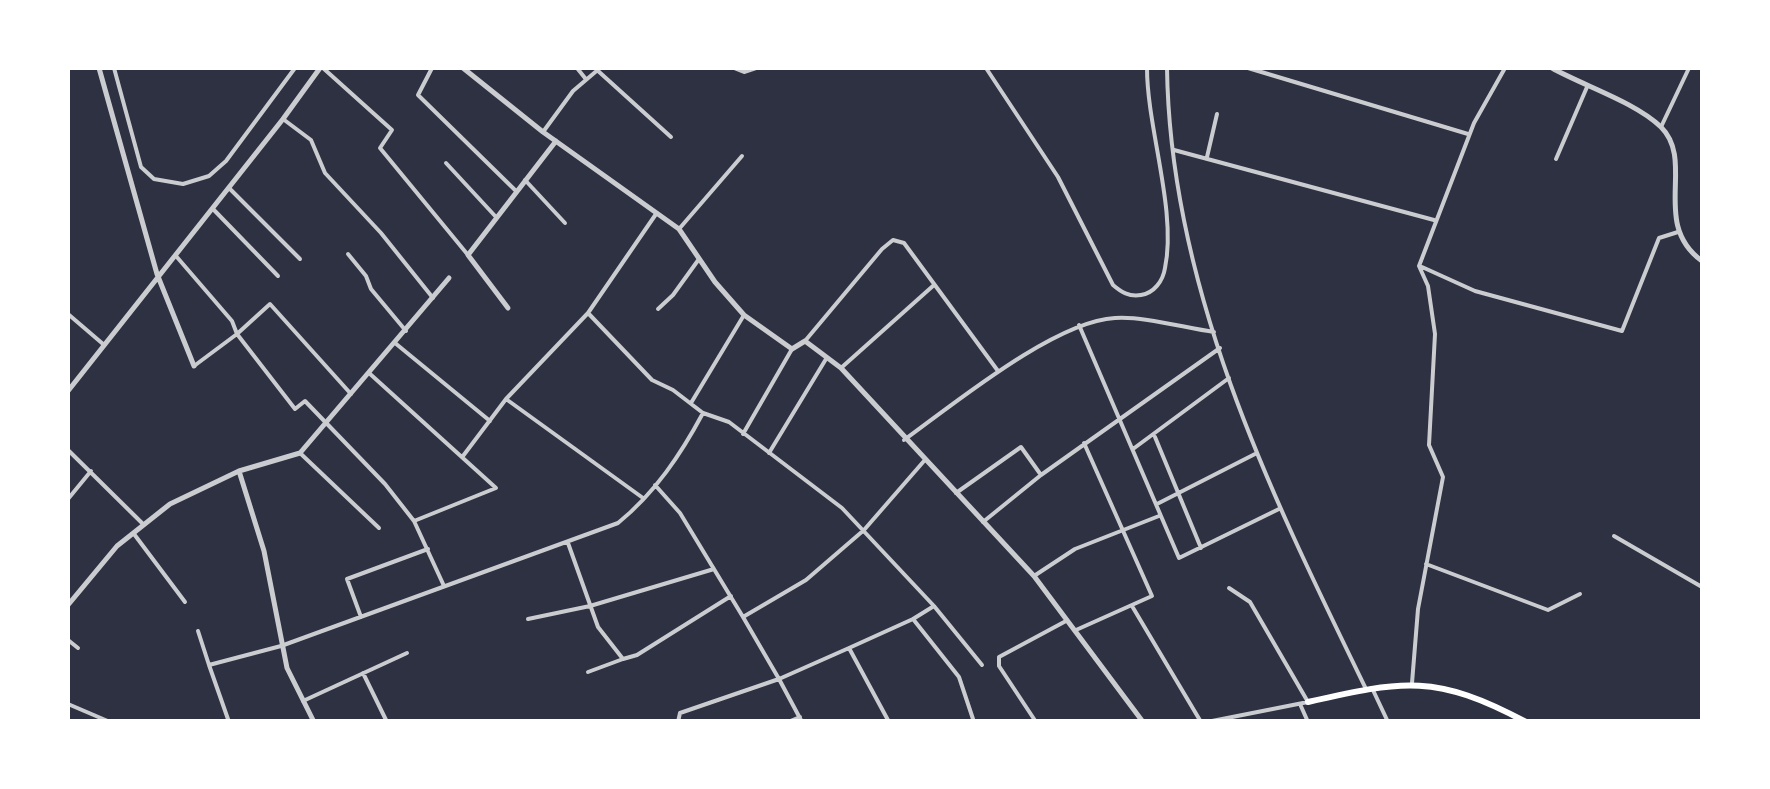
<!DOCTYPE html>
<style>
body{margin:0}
#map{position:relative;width:1770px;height:789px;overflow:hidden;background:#2d3142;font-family:Helvetica,sans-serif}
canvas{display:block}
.frame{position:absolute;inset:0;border:70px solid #fff;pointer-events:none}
</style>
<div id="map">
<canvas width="1770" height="789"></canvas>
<div class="frame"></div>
</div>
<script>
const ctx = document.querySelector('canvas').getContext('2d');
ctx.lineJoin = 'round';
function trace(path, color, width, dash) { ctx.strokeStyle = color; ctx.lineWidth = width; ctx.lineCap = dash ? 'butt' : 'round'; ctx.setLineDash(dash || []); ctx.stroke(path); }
const minor = new Path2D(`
 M114,68L141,167L154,179L183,184L209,176L226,161L295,68
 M323,68L392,130L380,148L468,255
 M432,68L418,95L516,191
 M577,68L585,78
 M734,68L744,72L756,68
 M986,68L1058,177L1113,285C1121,292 1129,297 1141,295C1154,293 1163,281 1165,268C1177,211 1147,128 1147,68
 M1167,68C1170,289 1271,494 1366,689
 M1248,68L1468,134
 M597,70L671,137
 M283,119L311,140L325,173L381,233L433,298
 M1661,127L1689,68
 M543,132L573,91L600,68
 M1174,150L1434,220
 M1207,157L1217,114
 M1556,159L1587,87
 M446,163L496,217
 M525,180L565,223
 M229,188L300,259
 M213,209L278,276
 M679,229L742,156
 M348,254L366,276L371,289L406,331
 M176,256L232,321L237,334L295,409L305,401L385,484L414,521L444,586
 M1422,267L1475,291L1622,331L1659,238L1678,232
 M658,309L673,295L699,259
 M588,313L652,380L673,390L703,413L729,422L842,508L934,606L913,619L959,677L974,722
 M68,314L103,344
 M1079,325L1179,558L1279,509
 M805,341L882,249L893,240L904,243L998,371
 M395,343L490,421
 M194,366L237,334L270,304L351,394
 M841,368L934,285
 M369,373L496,488L414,521
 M506,399L643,498
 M691,403L744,315
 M743,434L792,349
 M1155,437L1201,548
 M904,440C954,404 1055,321 1115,318C1144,316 1185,328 1214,332
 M1133,449L1229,378
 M68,450L142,523
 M300,453L379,528
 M769,453L826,359
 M463,456L506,399L588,313L656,214
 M655,485L680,513L743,617
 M956,493L1021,447L1041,475
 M68,499L91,471
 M1157,504L1255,454
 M983,522L1041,475L1220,348
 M134,534L185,602
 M1614,536L1702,587
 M568,543L598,627L623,659L637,655L731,596
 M1426,564L1548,610L1580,594
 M1034,576L1075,549L1159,516
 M934,606L982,665
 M1132,606L1201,722
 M361,617L347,579L428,549
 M528,619L590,606L714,569
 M1076,630L1152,596L1084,443
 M198,631L209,665
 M68,640L78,648
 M588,672L623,659
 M363,673L387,722
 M1412,683L1418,609L1443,477L1429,445L1435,334L1428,286L1419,266L1474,123L1505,68
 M1372,688L1388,722
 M303,701L407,653
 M68,704L110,722
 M1300,704L1308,722
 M229,722L209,665L281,646L618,523C655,493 681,454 703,413
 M678,722L680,713L779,679L743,617L806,580L864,530L924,461
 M788,722L800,717
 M802,722L779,679L849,648
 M889,722L849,648L913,619
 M1036,722L999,666V657L1066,621
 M1207,722L1308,702L1250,602L1229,588`);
const tertiary = new Path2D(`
 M99,68L157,274L194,366
 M463,68L543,132L679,229L715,282L744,315L792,349L805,341L841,368L1034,576L1143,722
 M1552,68C1584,86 1635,102 1661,127C1696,162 1650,223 1702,261
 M508,308L468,255L556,141
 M68,391L283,119L320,68
 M239,471L264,551L287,668L314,722
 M68,605L117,546L170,504L239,471L300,453L449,278`);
const secondary = new Path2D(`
 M1308,702C1404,680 1436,674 1526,722`);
trace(minor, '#caccd0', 4);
trace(tertiary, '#caccd0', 5);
trace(secondary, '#fff', 6);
</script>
